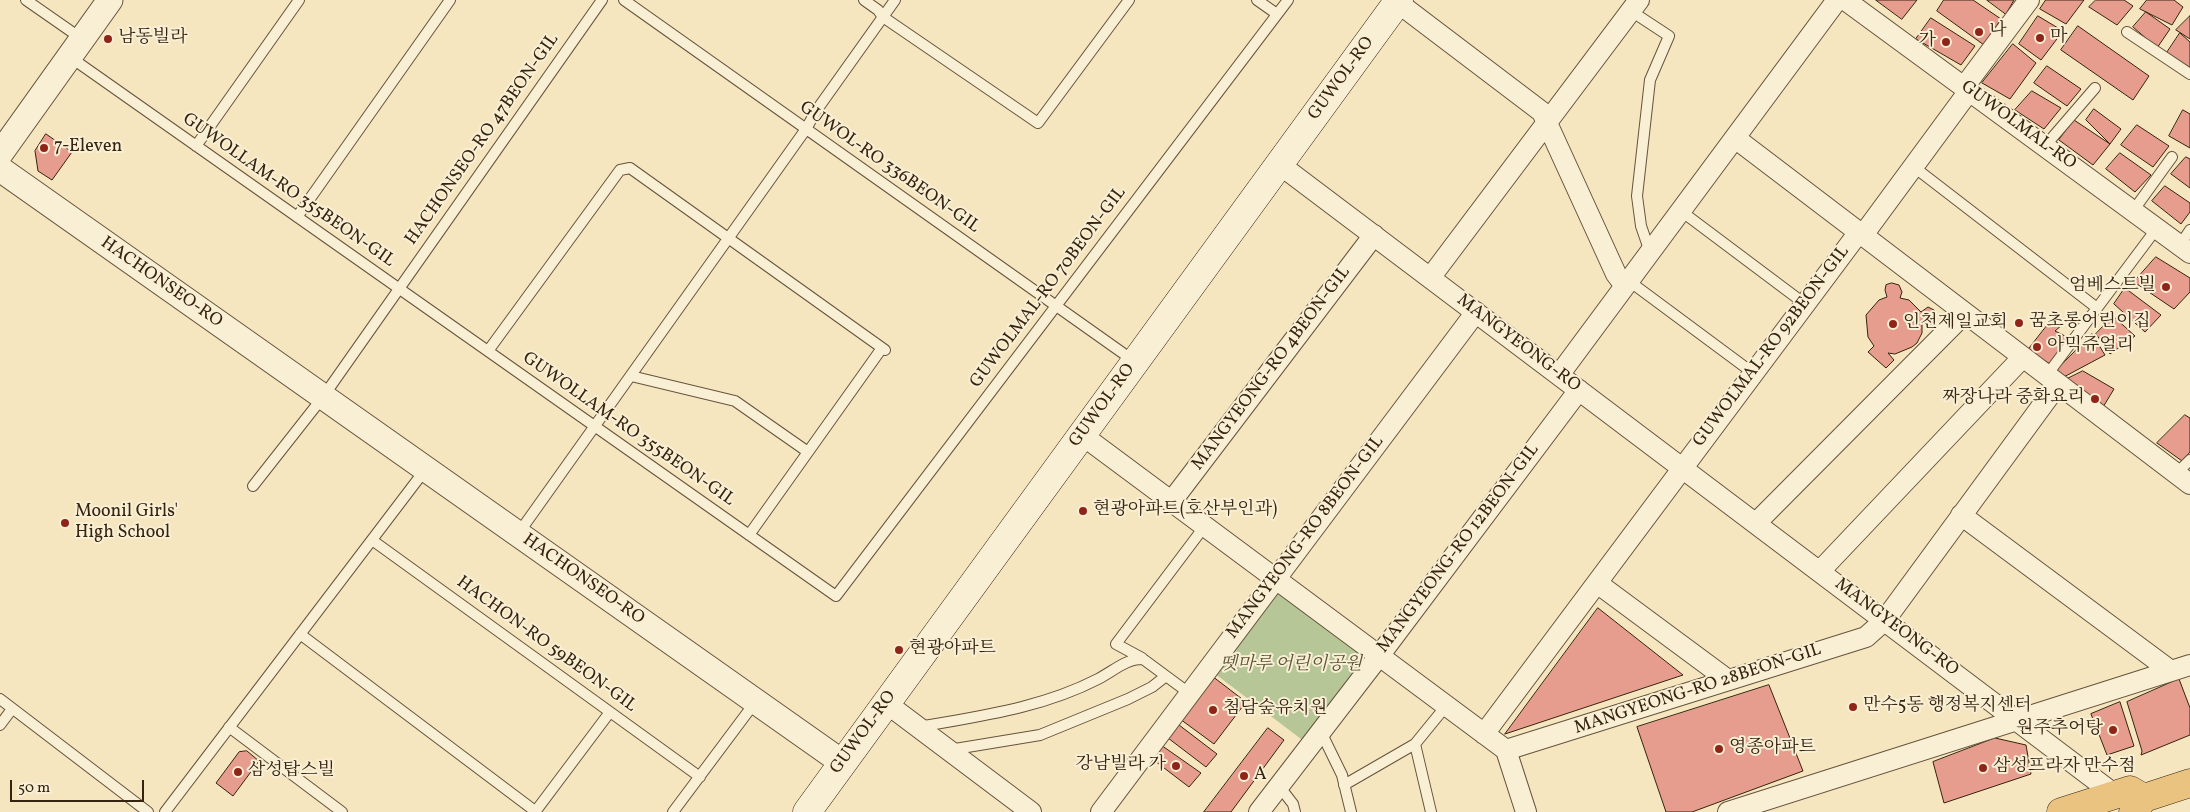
<!DOCTYPE html>
<meta charset="utf-8">
<style>
body{margin:0}
#map{position:relative;width:2190px;height:812px;overflow:hidden;background:#f5e6bf;font-family:Vollkorn,serif}
canvas{display:block}
.scale{position:absolute;left:10px;top:780px;width:134px;height:22px;box-sizing:border-box;border:2px solid #362310;border-top:0;padding-left:6px;font-size:15px;line-height:18px;white-space:nowrap;color:#362310;-webkit-text-stroke:4px #f8efd5;paint-order:stroke}
</style>
<div id="map">
<canvas width="2190" height="812"></canvas>
<div class="scale">50 m</div>
</div>
<script>
const ctx = document.querySelector('canvas').getContext('2d');
ctx.lineJoin = 'round';
function paint(path, color) { ctx.fillStyle = color; ctx.fill(path, 'evenodd'); }
function trace(path, color, width, dash) { ctx.strokeStyle = color; ctx.lineWidth = width; ctx.lineCap = dash ? 'butt' : 'round'; ctx.setLineDash(dash || []); ctx.stroke(path); }
function write(font, color, halo, rows, align = 'center') {
  ctx.font = font + ' Vollkorn,"Noto Serif KR",serif'; ctx.lineWidth = 4; ctx.setLineDash([]); ctx.textBaseline = 'middle'; ctx.strokeStyle = halo; ctx.fillStyle = color; for (const [text, x, y, turn = 0] of rows) {
    ctx.save(); ctx.translate(x, y); ctx.rotate((+turn || 0) * Math.PI / 180); ctx.textAlign = isNaN(turn) ? turn : align; if (halo) ctx.strokeText(text, 0, 0); ctx.fillText(text, 0, 0); ctx.restore();
  }
}
const green = new Path2D(`
 M1279,590L1368,661L1305,742L1214,673Z`);
const building = new Path2D(`
 M1876,0H1917L1902,19Z
 M1944,0H1973L2001,19L1984,45L1937,11Z
 M1987,0H2014L2006,14Z
 M2046,0H2084L2066,24L2040,9Z
 M2096,0H2124L2133,6L2117,25L2089,7Z
 M2147,0H2174L2183,7L2172,25L2140,9Z
 M2146,12L2170,29L2157,48L2133,27Z
 M2038,16L2063,31L2041,60L2019,44Z
 M2190,16V39L2176,30Z
 M1931,18L1975,46L1961,65L1916,39Z
 M2078,26L2149,76L2133,100L2061,50Z
 M2180,33L2190,42V71L2164,57Z
 M2013,44L2036,63L2010,99L1982,83Z
 M2047,66L2081,89L2067,106L2034,83Z
 M2032,91L2061,108L2044,129L2015,110Z
 M2094,109L2121,129L2110,144L2086,120Z
 M2183,110L2190,114V148L2169,136Z
 M2074,120L2110,144L2093,165L2059,140Z
 M2137,125L2169,146L2153,167L2121,145Z
 M46,134L72,152L52,180L38,171L35,151Z
 M2120,153L2151,175L2135,192L2106,169Z
 M2186,157L2190,159V188L2171,174Z
 M2165,186L2190,203V212L2181,224L2152,201Z
 M2156,257L2190,278V292L2174,309L2134,282Z
 M1892,283L1899,285L1902,292L1900,298L1909,300L1921,312L1928,307L1934,310L1936,316L1934,323L1927,326L1922,322V333L1917,343L1912,347L1895,354L1888,353L1894,360L1886,368L1868,352L1874,346L1868,337L1866,315L1879,300L1887,297L1885,290L1886,285Z
 M2125,288L2161,315L2145,332L2114,304Z
 M2113,316L2135,336L2110,354L2096,334Z
 M2053,318L2062,325L2055,331L2069,338L2050,364L2028,350Z
 M2092,334L2105,355L2060,379L2053,374Z
 M2083,371L2114,389L2100,412L2063,381Z
 M2185,415L2190,418V452L2182,461L2157,443Z
 M1598,608L1683,675L1505,734Z
 M1212,676L1246,702L1214,744L1180,719Z
 M2179,679L2190,708V735L2141,755L2142,751L2127,702Z
 M1769,685L1803,771L1692,812H1666L1637,727Z
 M2120,702L2134,746L2107,755L2091,714Z
 M1179,725L1217,754L1206,767L1168,738Z
 M1268,728L1284,740L1231,812H1204Z
 M1995,738L2026,745L2031,774L1944,803L1933,762Z
 M1161,745L1201,773L1189,787L1151,758Z
 M247,751L259,761L233,796L216,783L239,752Z`);
const service = new Path2D(`
 M26,0L82,39
 M624,0L1134,361
 M864,0L878,10L883,17L1038,123L1129,0
 M1257,0L1277,14
 M1631,11L1669,36L1650,80L1637,196L1641,226L1650,252
 M2127,32L2190,74
 M70,57L836,596L1288,0
 M196,146L299,0
 M2045,146L2095,88
 M1914,167L2097,308
 M1681,211L1805,304
 M2133,211L2172,157
 M297,217L450,0
 M2180,245L2190,230
 M1629,281L1753,373
 M488,351L620,170L630,168L885,350
 M2047,375L2157,228
 M631,376L735,401L808,452
 M2176,474L2190,460
 M253,486L323,397L602,0
 M518,534L806,129L816,111L895,0
 M749,535L882,348
 M372,540L700,777
 M300,634L535,811
 M1142,658L1116,644L1204,527
 M0,699L148,812
 M0,725L12,709
 M229,727L342,812
 M919,727C980,716 1042,708 1098,679C1112,672 1127,658 1143,659L1189,693
 M1321,732L1342,775L1351,812
 M949,750L1040,735L1128,699L1152,687L1166,676
 M1344,785L1415,744
 M1279,786L1293,804L1295,812
 M165,812L425,470
 M535,812L610,712
 M673,812L756,701
 M1431,812L1415,744L1446,706`);
const minor = new Path2D(`
 M1845,0L2190,253
 M1397,2L1542,112L1616,274L1625,286
 M1964,87L2029,0
 M1735,138L2190,484
 M1279,164L2114,794
 M1863,235L1969,91
 M1430,278L1639,0
 M1559,375L1837,0
 M1082,435L1506,750L1526,812
 M1171,502L1374,235
 M1961,515L2171,671
 M1756,523L1965,313
 M1820,571L2023,357
 M1597,583L1728,680
 M886,703L1031,812
 M1484,734L1859,232
 M1506,750L1866,637L1885,620L2058,384
 M1101,812L1476,312
 M1259,812L1379,656L1579,390
 M1728,812L2190,665`);
const tertiary = new Path2D(`
 M0,154L110,0
 M0,169L843,763`);
const secondary = new Path2D(`
 M807,812L1399,0`);
const primary = new Path2D(`
 M2061,812L2130,790L2144,798
 M2133,812L2144,798L2190,783`);
const markers = [
 [1979,32,5,"#8f2418"],
 [2040,38,5,"#8f2418"],
 [108,39,5,"#8f2418"],
 [1946,42,5,"#8f2418"],
 [44,148,5,"#8f2418"],
 [2166,287,5,"#8f2418"],
 [2019,323,5,"#8f2418"],
 [1893,324,5,"#8f2418"],
 [2037,347,5,"#8f2418"],
 [2095,399,5,"#8f2418"],
 [1083,511,5,"#8f2418"],
 [65,523,5,"#8f2418"],
 [899,650,5,"#8f2418"],
 [1853,707,5,"#8f2418"],
 [1213,710,5,"#8f2418"],
 [2113,730,5,"#8f2418"],
 [1719,749,5,"#8f2418"],
 [1176,766,5,"#8f2418"],
 [1983,768,5,"#8f2418"],
 [238,772,5,"#8f2418"],
 [1244,776,5,"#8f2418"]
];
const poiNames = [
 ["나",1989,32],
 ["마",2050,38],
 ["남동빌라",118,39],
 ["가",1936,42,"right"],
 ["7-Eleven",54,148],
 ["엄베스트빌",2156,287,"right"],
 ["꿈초롱어린이집",2029,323],
 ["인천제일교회",1903,324],
 ["아믹쥬얼리",2047,347],
 ["짜장나라 중화요리",2085,399,"right"],
 ["현광아파트(호산부인과)",1093,511],
 ["Moonil Girls'",75,513],
 ["High School",75,534],
 ["현광아파트",909,650],
 ["만수5동 행정복지센터",1863,707],
 ["첨담숲유치원",1223,710],
 ["원주추어탕",2103,730,"right"],
 ["영종아파트",1729,749],
 ["강남빌라 가",1166,766,"right"],
 ["삼성프라자 만수점",1993,768],
 ["삼성탑스빌",248,772],
 ["A",1254,776]
];
const streetNames = [
 ["GUWOL-RO",1342,79,-54],
 ["GUWOLMAL-RO",2018,126,36],
 ["HACHONSEO-RO 47BEON-GIL",483,140,-55],
 ["GUWOL-RO 336BEON-GIL",889,168,35],
 ["GUWOLLAM-RO 355BEON-GIL",288,191,35],
 ["HACHONSEO-RO",161,283,35],
 ["GUWOLMAL-RO 70BEON-GIL",1049,288,-53],
 ["MANGYEONG-RO",1518,344,37],
 ["GUWOLMAL-RO 92BEON-GIL",1772,347,-53],
 ["MANGYEONG-RO 4BEON-GIL",1272,369,-53],
 ["GUWOL-RO",1103,406,-54],
 ["GUWOLLAM-RO 355BEON-GIL",628,430,35],
 ["MANGYEONG-RO 8BEON-GIL",1306,538,-53],
 ["MANGYEONG-RO 12BEON-GIL",1459,549,-53],
 ["HACHONSEO-RO",583,580,35],
 ["MANGYEONG-RO",1896,628,37],
 ["HACHON-RO 59BEON-GIL",546,645,36],
 ["MANGYEONG-RO 28BEON-GIL",1698,690,-18],
 ["GUWOL-RO",864,733,-54]
];
const parkNames = [
 ["뗏마루 어린이공원",1291,666]
];
paint(green, '#b6c696');
paint(building, '#e79d8d');
trace(building, '#362310', 1);
trace(service, '#66543c', 12);
trace(minor, '#66543c', 22);
trace(tertiary, '#66543c', 27);
trace(secondary, '#362310', 29);
trace(primary, '#362310', 29);
trace(service, '#f8efd5', 10);
trace(minor, '#f8efd5', 20);
trace(tertiary, '#f8efd5', 25);
trace(secondary, '#f8efd5', 28);
trace(primary, '#eac380', 28);
for (const [x, y, r, color] of markers) { const dot = new Path2D(); dot.arc(x, y, r, 0, 2 * Math.PI); ctx.fillStyle = color; ctx.fill(dot); trace(dot, '#f8efd5', 2); }
write('18px', '#362310', '#f8efd5', poiNames, 'left');
write('18px', '#362310', '#f8efd5', streetNames);
write('italic 18px', '#5c5438', '#f8efd5', parkNames);
</script>
